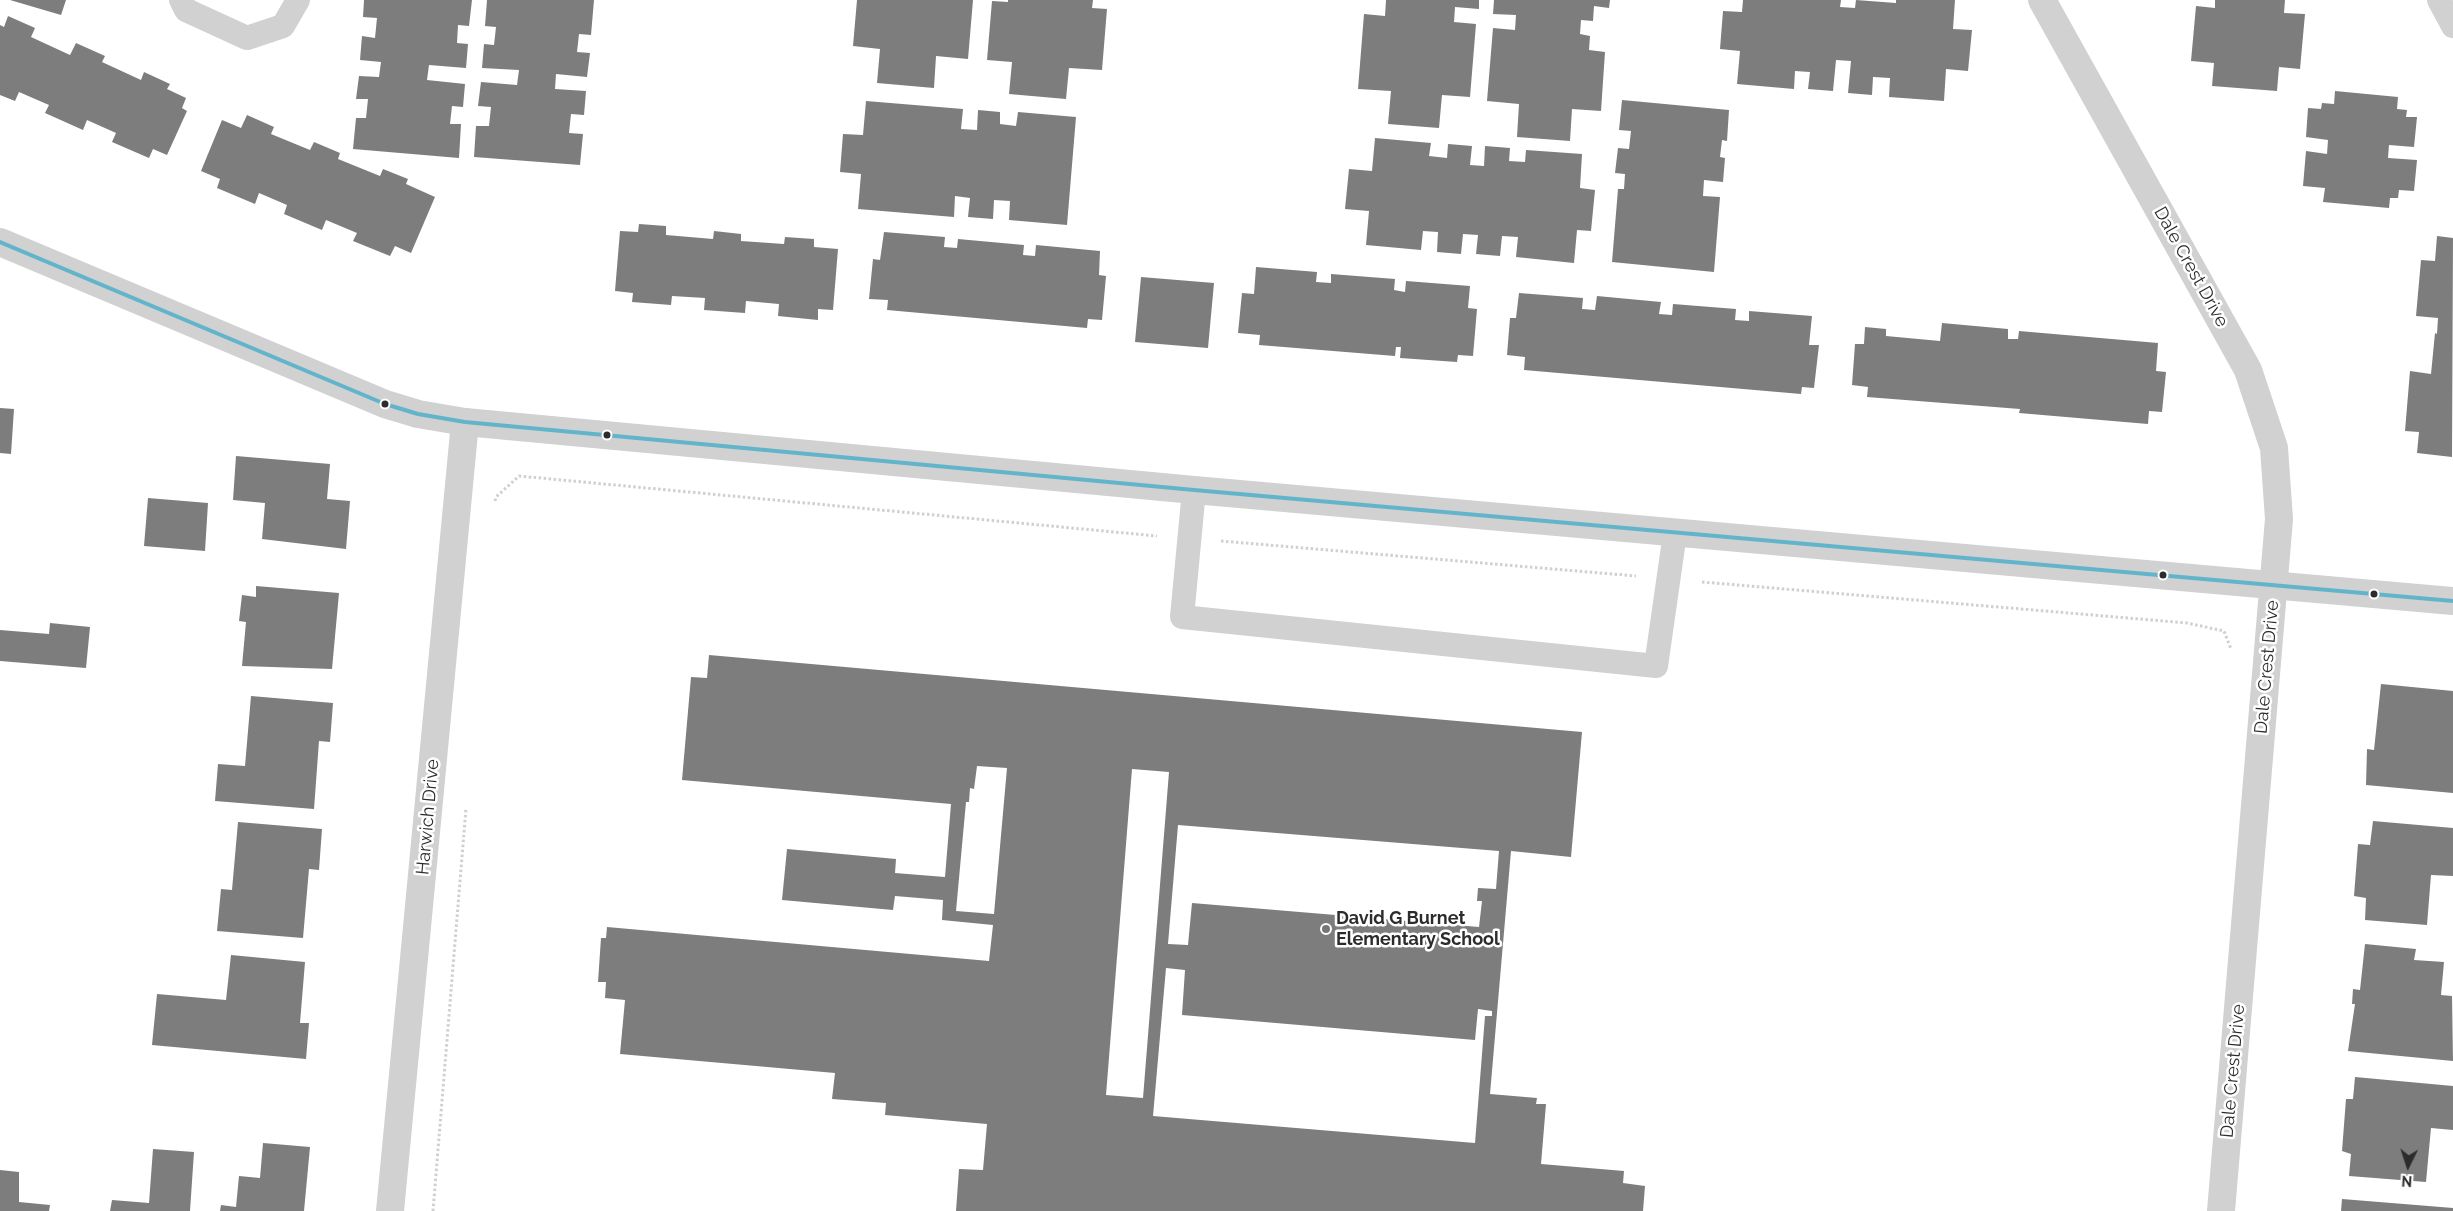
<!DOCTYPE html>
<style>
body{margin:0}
#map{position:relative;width:2453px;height:1211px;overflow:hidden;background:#fff;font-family:Raleway,sans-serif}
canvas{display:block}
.north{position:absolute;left:2383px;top:1141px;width:50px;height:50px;-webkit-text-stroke:4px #fff;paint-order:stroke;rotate:184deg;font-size:14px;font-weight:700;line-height:20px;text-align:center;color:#2c2c2c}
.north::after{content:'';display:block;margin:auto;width:18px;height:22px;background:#2c2c2c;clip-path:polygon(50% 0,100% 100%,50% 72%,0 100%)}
</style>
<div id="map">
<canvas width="2453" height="1211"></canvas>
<div class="north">N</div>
</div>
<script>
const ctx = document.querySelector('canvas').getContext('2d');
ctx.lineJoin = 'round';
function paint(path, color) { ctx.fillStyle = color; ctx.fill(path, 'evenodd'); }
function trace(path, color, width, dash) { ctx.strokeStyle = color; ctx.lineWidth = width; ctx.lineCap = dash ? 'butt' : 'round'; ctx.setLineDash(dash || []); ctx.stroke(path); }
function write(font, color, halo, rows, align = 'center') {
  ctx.font = font + ' Raleway,sans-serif'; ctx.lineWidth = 5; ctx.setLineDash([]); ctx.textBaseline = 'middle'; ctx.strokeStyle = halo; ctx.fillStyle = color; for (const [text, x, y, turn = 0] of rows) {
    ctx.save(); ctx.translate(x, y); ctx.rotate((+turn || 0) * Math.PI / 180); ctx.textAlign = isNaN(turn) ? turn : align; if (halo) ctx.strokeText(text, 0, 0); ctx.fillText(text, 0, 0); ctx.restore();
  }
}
const building = new Path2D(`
 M10,0H66L61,15Z
 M364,0H472L469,26L458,25L457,43L468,44L466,68L429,65L427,80L465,84L463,107L452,106L450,124H461L459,158L353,149L356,118H366L368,99H356L359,76L379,77L381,62L360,60L362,36L375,38L377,18L363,17Z
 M487,0H594L591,35L579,34L577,52L590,53L587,77L556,74L555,89L586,91L584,115L571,114L569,133L583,134L580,165L474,157L476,126H489L491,107L478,106L481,82L517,85L519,70L482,68L484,44L494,45L496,27L485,26Z
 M857,0H973L968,59L936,56L934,88L877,83L880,49L853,46Z
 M1008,0H1093L1092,8L1107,9L1102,70L1069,68L1066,99L1009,94L1012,62L987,60L992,1L1008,2Z
 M1386,0H1479V9L1455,7L1454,22L1476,24L1470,97L1442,95L1439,128L1388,124L1391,91L1358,89L1364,14L1385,16Z
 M1494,0H1610L1609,8L1594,6L1593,21L1581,20L1580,34L1590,36L1589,50L1605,52L1601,111L1572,109L1570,141L1517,137L1519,104L1487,101L1493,28L1515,30L1516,15L1493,14Z
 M1743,0H1841L1840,7L1855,8L1856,0L1896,3V0H1955L1953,29L1972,30L1968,71L1946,69L1944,101L1889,97L1890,78L1873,77L1872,95L1848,93L1851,61L1836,60L1833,91L1808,89L1810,72L1795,71L1794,89L1737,84L1740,51L1720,49L1723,11L1742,12Z
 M2215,0H2285L2284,13L2305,14L2300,69L2279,67L2277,91L2212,86L2214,63L2191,61L2196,6L2215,8Z
 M8,16L35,28L31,37L70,55L76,43L105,56L102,62L141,80L144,72L170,84L167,89L186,98L182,108L187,111L167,155L153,149L149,158L112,142L116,133L87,120L83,130L45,113L49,105L19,92L15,101L0,95V25L4,27Z
 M2335,91L2398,97L2397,109L2407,110L2406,117H2417L2414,147L2389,145L2388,158L2417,160L2414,191L2399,190L2398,198H2390L2389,208L2323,202L2325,188L2303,186L2306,151L2327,154L2328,140L2306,137L2308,108L2321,109L2322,103L2334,104Z
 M1622,100L1729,110L1727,141L1722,140L1720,157L1725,158L1723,182L1704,180L1703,196L1720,197L1714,272L1612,262L1618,189H1624L1625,174L1615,173L1618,148L1629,149L1631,131L1619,130Z
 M866,101L963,109L961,129L977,130L978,110L1000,112V124L1016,126L1018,112L1076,117L1067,225L1009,220L1010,201L994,200L993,219L968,217L970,198L955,196L954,217L858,209L861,174L840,172L843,134L863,135Z
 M247,115L274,127L271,134L310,150L314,142L340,153L338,159L380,176L383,169L408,179L406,184L435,197L411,253L395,246L390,256L353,241L357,233L326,220L322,230L284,214L287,205L259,193L255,204L217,188L220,179L201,171L222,120L241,128Z
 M1375,138L1431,143L1429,156L1447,158L1448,144L1472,146L1470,165L1484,166L1485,146L1510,148L1509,161L1525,162L1526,150L1582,154L1580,188L1595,190L1591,231L1577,230L1574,263L1516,257L1518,237L1502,236L1500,256L1476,254L1478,235L1463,234L1461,254L1437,252L1438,232L1423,231L1421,250L1366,245L1369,211L1345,209L1349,169L1372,171Z
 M639,224L666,226V235L713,239L714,231L741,234V241L784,244L785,237L814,239V247L838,249L833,310L818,309V320L778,316L779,304L746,301L745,313L704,310L705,298L672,296L671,305L632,302L633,293L615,291L620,231L638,232Z
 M884,232L945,237L944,247L957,248L958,239L1024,245L1023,255L1035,256L1036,245L1100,251L1099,275L1106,276L1102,320L1088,319L1087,328L887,310L888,300L869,299L873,259L880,260Z
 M2437,236L2453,238L2452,457L2417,453L2419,432L2405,431L2410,371L2431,374L2435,333L2437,334L2438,318L2416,316L2421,260L2435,261Z
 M1256,267L1317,272L1316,282L1331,283V274L1395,279L1394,290L1405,292L1406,281L1470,286L1468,308L1477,309L1473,356L1458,355L1457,362L1400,358L1401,347H1396L1395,356L1259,345L1260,335L1238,333L1242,293L1254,294Z
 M1141,277L1214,283L1208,348L1135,342Z
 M1519,293L1583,298L1582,309L1595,310L1597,296L1661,302L1659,314L1672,315L1673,304L1736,309L1735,320L1749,321V311L1812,316L1809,345H1819L1814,388L1802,387L1801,394L1524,370L1525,357L1507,355L1510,318H1516Z
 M1942,323L2008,329V339H2018L2019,331L2158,343L2156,371L2166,372L2162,412L2149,411L2148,424L2019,413L2020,409L1867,397L1868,387L1852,385L1855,344H1864L1865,327L1886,329V336L1940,341Z
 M0,408L14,409L11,454L0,453Z
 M236,456L330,464L327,499L350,501L346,549L262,539L265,503L233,500Z
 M148,498L208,503L205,551L144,546Z
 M256,586L339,593L332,669L242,666L246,622L239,621L242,595L256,597Z
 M50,623L90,627L86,668L0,661V630L49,634Z
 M709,655L1582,732L1571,857L1511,851L1490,1094L1537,1098L1536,1104H1546L1541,1164L1624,1171L1623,1183L1645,1186L1643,1211H956L959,1169L983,1170L987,1124L885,1115L886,1103L832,1099L835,1073L620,1054L625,1000L605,998L606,982H598L601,938H606L607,927L989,961L993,925L942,920L943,900L895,896L893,910L782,900L787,849L896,859L895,873L945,877L951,804L682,780L691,677L707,678ZM977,766L1007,768L994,914L956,911L966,802H969L970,788L974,789ZM1132,769L1169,772L1143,1098L1106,1095ZM1178,825L1499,851L1496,889L1478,888L1477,901H1482L1479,927L1192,903L1188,945L1168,944ZM1166,968L1185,970L1182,1015L1475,1040L1478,1009L1492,1011V1016H1485L1475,1143L1153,1116Z
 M2381,684L2453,691V793L2366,785L2367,749L2374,750Z
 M251,696L333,703L330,742L319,741L314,809L215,801L218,764L245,766Z
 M2373,821L2453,828V876L2431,875L2427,925L2365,920L2366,898L2354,896L2358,844L2370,845Z
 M238,822L322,829L319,870L309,869L303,938L217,931L221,889L232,890Z
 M2365,944L2416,949L2414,960L2444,962L2441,995L2452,996L2453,1061L2348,1051L2355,1004H2352L2353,989L2360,990Z
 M231,955L305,962L300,1023H309L306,1059L152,1045L157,994L226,1000Z
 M2355,1077L2453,1086V1130L2431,1128L2426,1182L2349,1176L2351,1154L2342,1151L2346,1099H2353Z
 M263,1143L310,1147L304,1211H220L221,1205L236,1207L239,1176L260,1178Z
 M153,1149L194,1152L190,1211H110L112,1200L149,1203Z
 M0,1170L19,1172V1202L50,1205L49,1211H0Z
 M2342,1199L2453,1208V1211H2341Z`);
const path = new Path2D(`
 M495,501L496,497L519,476L1157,536
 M1221,541L1636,576
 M1702,582L2187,623L2224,631L2231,649
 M433,1211L466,808`);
const service = new Path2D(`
 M181,0L186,10L247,38L283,26L298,0
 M2439,0L2453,26
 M1194,490L1182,617L1656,666L1675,533`);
const minor = new Path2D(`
 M2042,0L2248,370L2274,448L2279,519L2221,1211
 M390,1211L465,422`);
const tertiary = new Path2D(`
 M0,242L385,404L418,414L465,422L1194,490L2453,601`);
const bus1 = new Path2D(`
 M0,242L385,404L418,414L465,422L1194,490L2453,601`);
const markers = [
 [385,404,4.5,"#2c2c2c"],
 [607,435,4.5,"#2c2c2c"],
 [2163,575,4.5,"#2c2c2c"],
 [2374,594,4.5,"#2c2c2c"],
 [1326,929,5,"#767676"]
];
const streetNames = [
 ["Dale Crest Drive",2191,267,61],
 ["Dale Crest Drive",2267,667,-85],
 ["Harwich Drive",428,817,-85],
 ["Dale Crest Drive",2233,1071,-85]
];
const poiNames = [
 ["David G Burnet",1336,919],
 ["Elementary School",1336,940]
];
paint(building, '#7d7d7d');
trace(path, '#d0d0d0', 3, [2.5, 2.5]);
trace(service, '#d1d1d1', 24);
trace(minor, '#d1d1d1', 28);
trace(tertiary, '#d1d1d1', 28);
trace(bus1, '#62b4cb', 4);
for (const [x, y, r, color] of markers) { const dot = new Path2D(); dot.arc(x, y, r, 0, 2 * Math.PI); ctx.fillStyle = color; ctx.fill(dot); trace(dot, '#fff', 2); }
write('18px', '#2c2c2c', '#fff', streetNames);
write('bold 18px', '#2c2c2c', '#fff', poiNames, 'left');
</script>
